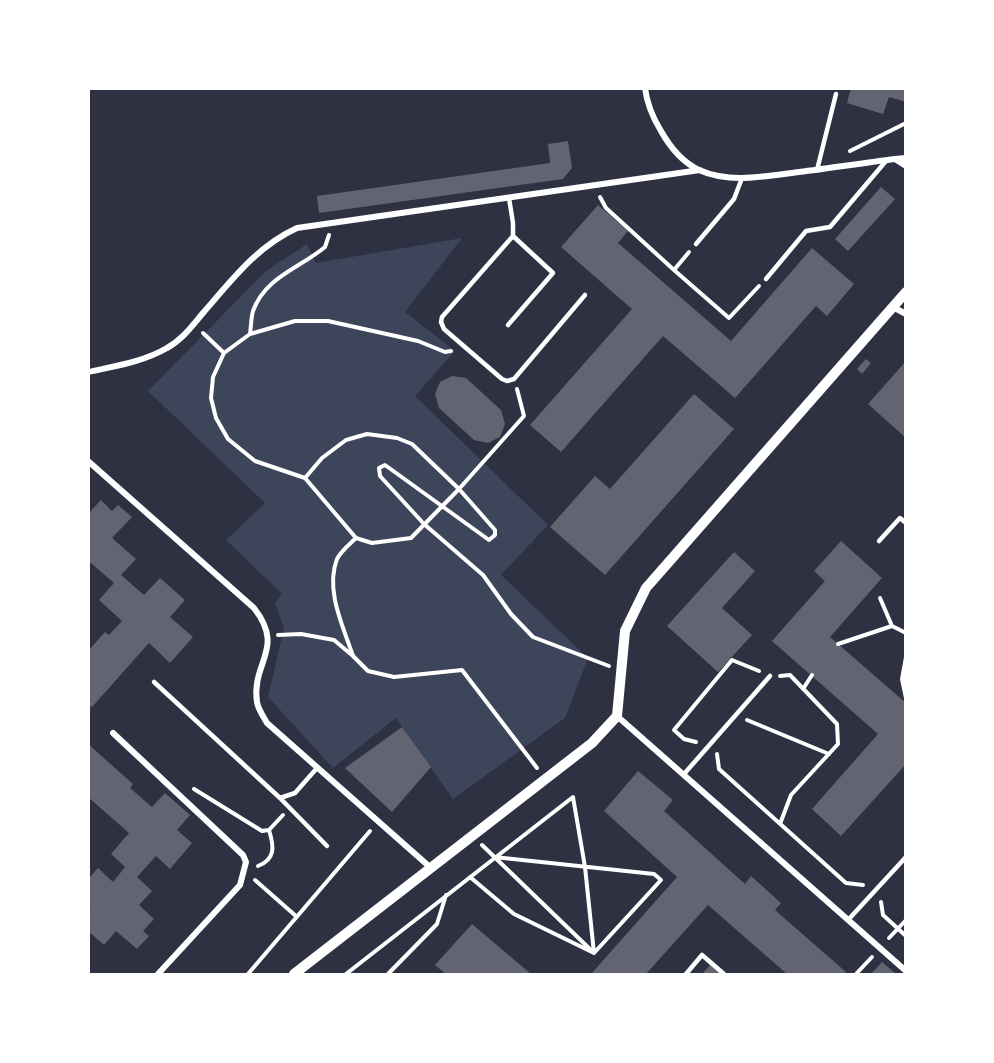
<!DOCTYPE html>
<style>
body{margin:0}
#map{position:relative;width:994px;height:1063px;overflow:hidden;background:#2d3142;font-family:"Noto Sans",sans-serif}
canvas{display:block}
.frame{position:absolute;inset:0;border:90px solid #fff;pointer-events:none}
</style>
<div id="map">
<canvas width="994" height="1063"></canvas>
<div class="frame"></div>
</div>
<script>
const ctx = document.querySelector('canvas').getContext('2d');
ctx.lineJoin = 'round';
function paint(path, color) { ctx.fillStyle = color; ctx.fill(path, 'evenodd'); }
function trace(path, color, width, dash) { ctx.strokeStyle = color; ctx.lineWidth = width; ctx.lineCap = dash ? 'butt' : 'round'; ctx.setLineDash(dash || []); ctx.stroke(path); }
const green = new Path2D(`
 M462,238L405,312L455,351L415,396L548,525L501,575L588,658L565,718L453,799L396,718L333,768L268,697L284,628L275,603L282,594L226,540L265,503L148,391L266,271L307,244L316,263Z`);
const building = new Path2D(`
 M851,88H906V102L889,97L883,114L847,103Z
 M568,141L572,168L563,179L319,213L317,196L550,163L548,144Z
 M881,187L895,199L848,251L835,239Z
 M598,205L628,231L618,243L731,341L812,248L854,284L827,316L816,306L735,398L663,336L561,452L530,425L632,309L561,247Z
 M866,359L871,363L862,374L857,369Z
 M906,361V438L868,404Z
 M452,376L466,378L501,410L505,424L500,437L488,443L474,440L439,408L435,394L440,382Z
 M694,394L734,429L605,575L550,527L595,476L610,489Z
 M101,500L112,511L118,505L132,517L112,538L136,559L121,575L144,595L160,578L185,600L170,617L193,637L170,663L149,643L92,707L88,704V651L105,632L109,635L122,621L99,600L114,583L91,563L88,565V514Z
 M841,541L882,578L830,637L906,703V764L841,836L812,809L878,734L772,641L825,581L814,571Z
 M734,552L755,571L722,608L752,635L718,672L667,626Z
 M402,727L431,767L392,812L345,768Z
 M88,744L133,784L130,788L152,807L165,793L190,815L177,830L192,843L170,869L156,856L137,877L152,891L139,905L154,919L143,931L149,936L137,949L116,931L104,945L88,931V910L91,908L88,906V879L98,868L113,882L125,867L111,854L129,833L88,797Z
 M638,771L673,800L664,811L745,884L751,876L781,903L775,910L846,972L844,974H787L708,905L646,974H591L677,877L604,811Z
 M472,924L531,974H446L435,965Z
 M882,962L895,973L894,974H871Z
 M711,964L723,974H702Z`);
const path = new Path2D(`
 M850,151L906,123
 M600,197L606,208L674,270L689,252
 M674,270L729,318L759,286
 M203,333L224,353L250,334L295,321H328L418,341L445,352L451,351
 M250,334C251,327 251,318 253,311C265,277 300,268 325,247L329,235
 M224,353L213,377L211,398L216,418L228,439L255,461L305,478L356,538C350,544 341,551 337,559C325,590 343,626 353,656L334,640L301,634L278,635
 M305,478L322,458L346,440L367,434L397,438L412,444L459,489L524,416L517,389
 M356,538L372,543L411,538L459,489L495,530V535L489,540L385,465L379,468L380,476L424,524L483,575L511,614L533,637L609,666
 M880,598L892,626L906,633
 M838,644L892,626
 M353,656L368,671L394,677L462,670L537,768
 M906,657L902,679L906,698
 M803,689L812,675
 M747,720L829,754
 M696,742L684,739L674,730L732,660L759,671
 M717,754L719,769L846,883L863,885
 M194,789L262,831L269,830
 M780,824L791,795L838,744L837,724L790,675L780,676
 M482,845L594,953L661,880L654,874L494,857
 M258,866C276,859 274,846 269,830L283,815
 M255,880L297,917
 M881,902L883,915L906,936
 M889,938L906,920
 M248,974L370,831
 M346,974L573,797L585,867L594,953L514,914L470,877
 M388,974L437,924L446,895
 M856,974L872,957`);
const service = new Path2D(`
 M817,170L836,94
 M509,198L513,223V236L442,317L441,322L444,329L502,379L507,381L514,379L585,295
 M696,244L734,199L742,178
 M766,279L806,231L830,227L886,161
 M508,325L553,273L513,236
 M879,541L900,518L906,523
 M154,682L280,798L295,793L317,768
 M684,774L770,676
 M280,798L327,846
 M848,920L906,857
 M686,974L702,955L724,974`);
const minor = new Path2D(`
 M645,88C647,104 653,118 661,131C670,147 682,162 699,170C730,184 767,176 799,172C831,168 863,163 895,159
 M906,158L895,159L906,166
 M893,307L906,314
 M88,372C115,366 143,362 167,348C182,340 192,326 203,313C231,281 257,246 297,228L700,170
 M88,461L254,608C286,649 251,662 257,702C258,709 263,716 267,723L431,868
 M617,716L906,971
 M113,733L243,855L246,862L240,885L158,974`);
const tertiary = new Path2D(`
 M294,974L592,743L617,716L625,631L646,588L906,292`);
paint(green, '#3c4559');
paint(building, '#626471');
trace(path, '#fff', 4);
trace(service, '#fff', 4.5);
trace(minor, '#fff', 6);
trace(tertiary, '#fff', 10);
</script>
